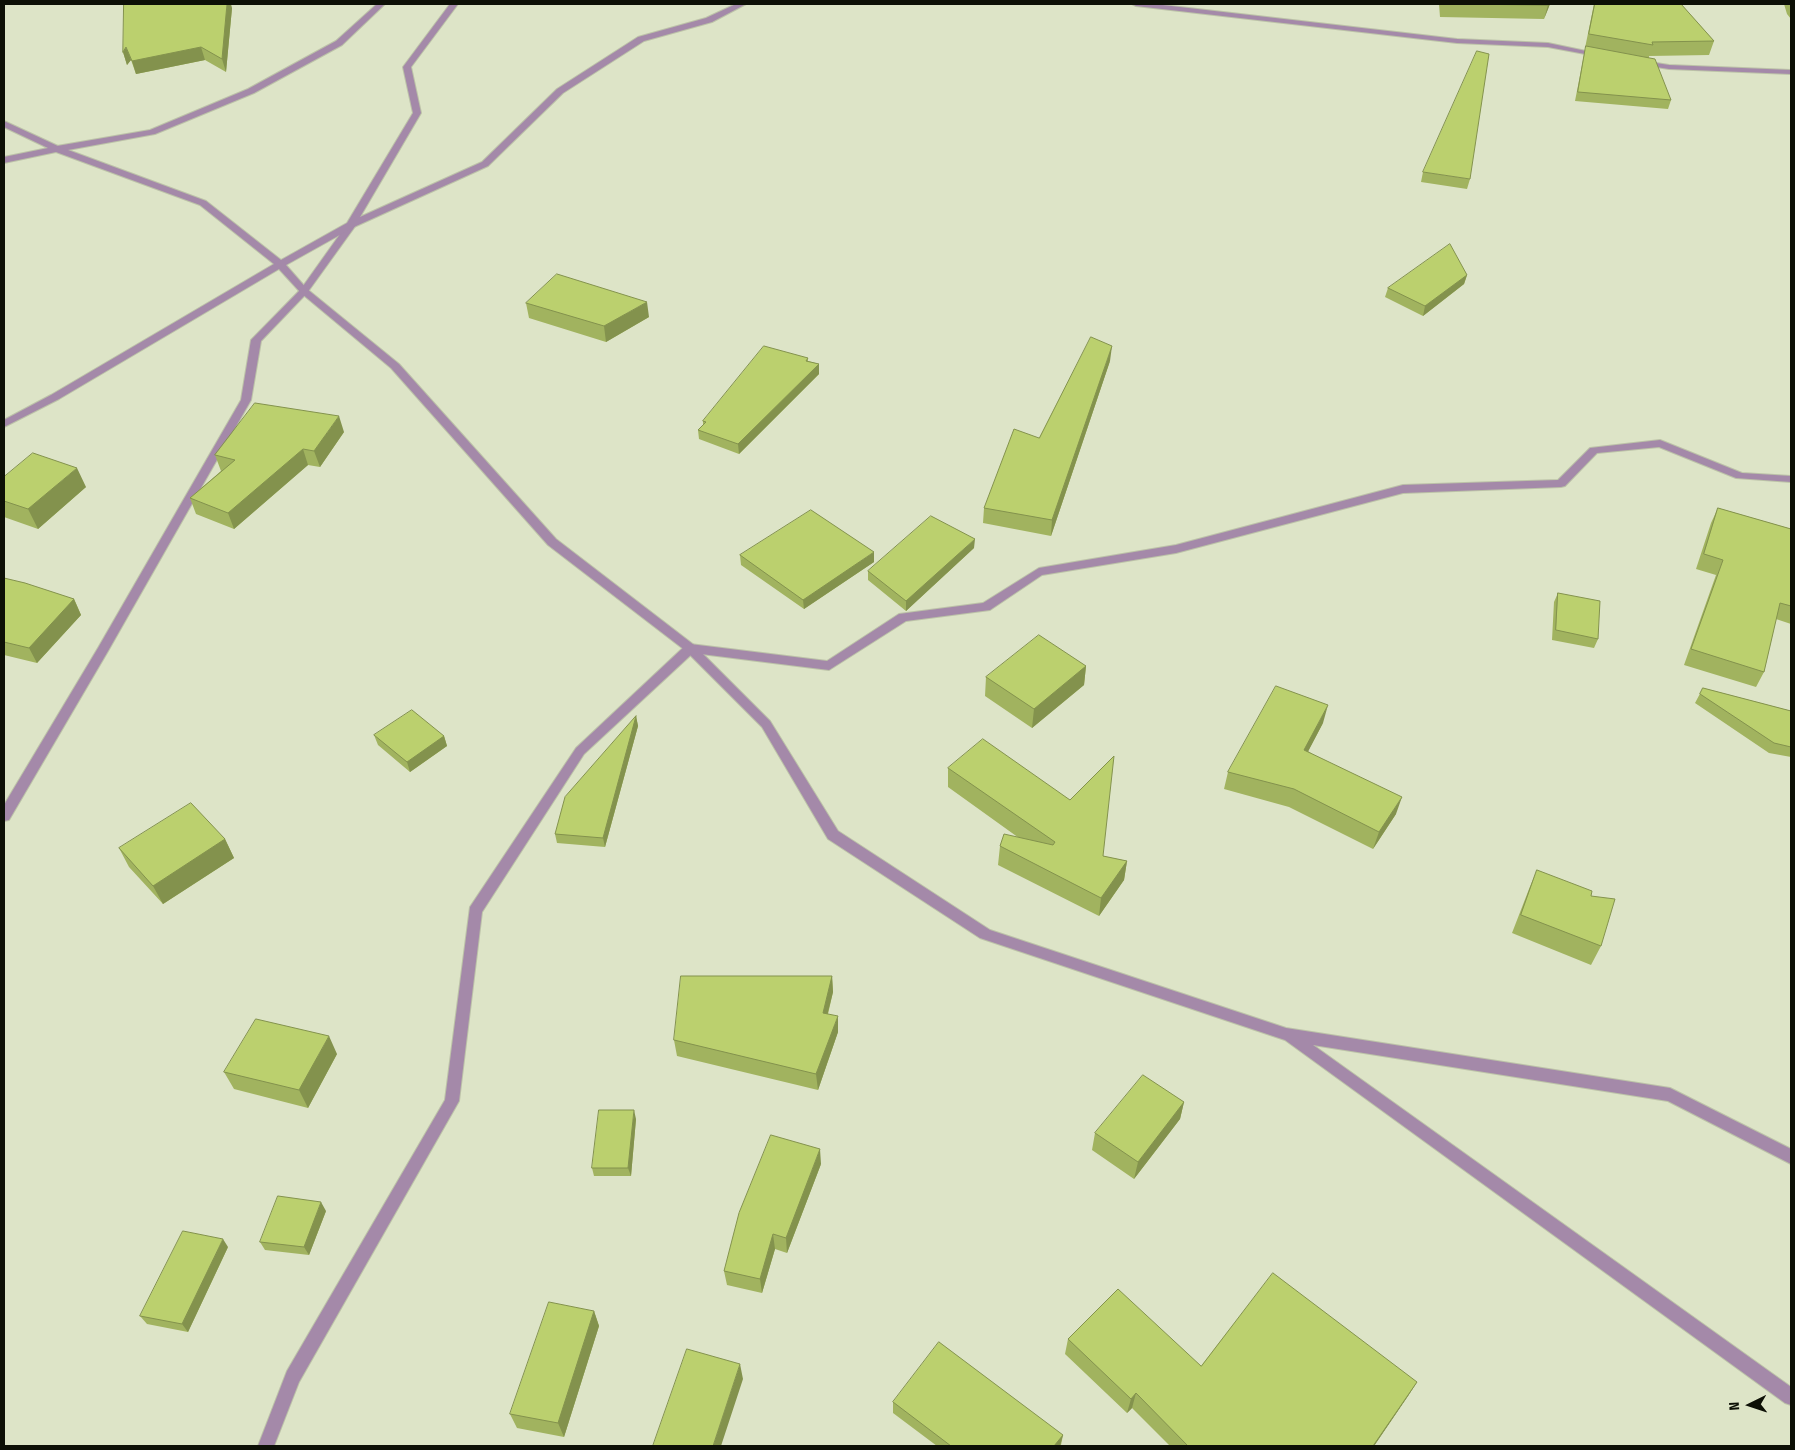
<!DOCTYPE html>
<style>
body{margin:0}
#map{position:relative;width:1795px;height:1450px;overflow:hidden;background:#dde4c7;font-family:"Fira Sans Condensed",sans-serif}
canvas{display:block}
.frame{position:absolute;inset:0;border:5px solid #0d1006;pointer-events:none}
.north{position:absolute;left:1725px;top:1380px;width:50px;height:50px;-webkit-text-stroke:4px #dde4c7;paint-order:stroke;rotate:266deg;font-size:14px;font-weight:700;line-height:20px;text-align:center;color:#0d1006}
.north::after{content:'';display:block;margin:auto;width:18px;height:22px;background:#0d1006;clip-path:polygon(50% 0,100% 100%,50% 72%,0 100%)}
</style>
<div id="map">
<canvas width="1795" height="1450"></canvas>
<div class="frame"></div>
<div class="north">N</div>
</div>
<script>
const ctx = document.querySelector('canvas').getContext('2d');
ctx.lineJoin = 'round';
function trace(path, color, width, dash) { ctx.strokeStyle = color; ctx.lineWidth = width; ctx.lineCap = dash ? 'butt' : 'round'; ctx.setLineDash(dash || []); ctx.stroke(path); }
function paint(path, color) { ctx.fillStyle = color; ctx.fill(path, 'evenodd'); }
const lane = new Path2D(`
 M377,4H385L342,45L254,93L155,134L57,152L53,149L57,146L150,130L248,89L336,41Z
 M351,222L356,225L307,293L261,341L251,400L108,651L9,820L4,821V805L98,648L241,400L251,340L301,289L348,223Z
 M1660,440L1742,473L1791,476V482L1736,478L1659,447L1597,453L1565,486L1561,487L1403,493L1176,553L1042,575L990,610L906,621L829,670L693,653L584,754L482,912L459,1101L299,1382L274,1446H258L287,1371L445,1100L470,907L576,748L686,645L690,644L827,661L899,614L983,603L1039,568L1176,545L1403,485L1558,480L1590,448Z`);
const street = new Path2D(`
 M450,4H458L411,67L421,113L360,217L482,162L557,89L638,37L706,18L736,4H746L712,22L644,41L563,93L488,166L354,227L286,265L307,289L399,364L556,539L694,645L770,721L838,831L990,930L1286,1028L1670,1088L1791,1149V1164L1668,1101L1313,1045L1791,1387V1405L1785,1403L1285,1040L980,938L828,839L762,727L686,651L548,545L391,368L301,293L279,269L59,399L4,427V420L51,395L274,264L200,205L56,152L4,163V157L48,148L4,127V121L60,147L206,201L281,260L347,223L413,113L403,67Z
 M1132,4H1154L1457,39L1548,43L1605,55L1601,57L1548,47L1457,43L1136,6Z
 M1637,60L1669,65L1791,70V74L1669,69L1637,64Z`);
const wall = new Path2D(`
 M1439,4H1550L1544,19L1440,17Z
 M1594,4H1681L1714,41L1709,55L1649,56V58L1671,100L1668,109L1575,101L1584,55L1586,48H1585Z
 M1784,4H1791V19L1787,14Z
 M232,8L226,72L205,60L136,74L131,60L127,65L123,52Z
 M1423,172L1470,179L1467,189L1421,182Z
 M1467,275L1464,284L1423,316L1385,297L1388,288Z
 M526,303L649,317L606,342L529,318Z
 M808,358V361L819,364V374L739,454L699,439L698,430L703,425V421Z
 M1110,361L1051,536L983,523L984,508Z
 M344,432L320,467L308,465L234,529L196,514L190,498L221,471L215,455Z
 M4,477L86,487L38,529L4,517Z
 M1718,508L1791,529V527V624L1776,619L1764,672L1756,687L1684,665L1716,575L1696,569L1711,523Z
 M974,548L906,611L868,580V571Z
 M740,555L874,562L804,609L741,565Z
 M4,578L74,599L81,615L37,663L4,655Z
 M1558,593L1598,639L1594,648L1552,640L1554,602Z
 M1086,666L1084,685L1032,728L985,696L986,677Z
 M1703,688L1791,711V757L1769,753L1695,703Z
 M636,716L638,726L605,847L557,843L555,834Z
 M1323,723L1308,751L1396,814L1373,849L1289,807L1224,789L1228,772Z
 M374,735L444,736L447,746L410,772L378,745Z
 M948,768L1103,856L1127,861L1124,880L1099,916L998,865L1000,846L1019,838L948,787Z
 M225,839L234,858L163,904L129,867L119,848Z
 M1537,870L1601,946L1591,965L1512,933L1529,889Z
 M832,976L833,992L828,1014L838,1032L818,1090L677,1056L674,1040Z
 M337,1054L308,1108L234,1089L224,1072Z
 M1184,1102L1180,1119L1134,1179L1092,1150L1095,1133Z
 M636,1119L631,1176H594L592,1168Z
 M821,1164L787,1253L775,1249L762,1293L727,1285L724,1271Z
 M326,1211L309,1255L265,1250L260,1242Z
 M228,1247L188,1332L147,1324L140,1316Z
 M594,1311L599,1326L564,1437L517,1428L510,1414Z
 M1068,1339L1201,1366L1417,1382L1408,1396L1374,1446H1170L1132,1408L1127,1413L1065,1354Z
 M893,1402L1063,1435L1061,1445L1060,1446H937L893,1413Z`);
const shadedWall = new Path2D(`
 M227,4H231L232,8L226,72L222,59Z
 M1549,4H1550L1544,19L1548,5Z
 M126,47L131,60L127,65L123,52Z
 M201,47L205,60L136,74L132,61Z
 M1467,275L1464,284L1423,316L1425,306Z
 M647,302L649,317L606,342L604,326Z
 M1112,346L1110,361L1051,536L1052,520Z
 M819,364V374L739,454L738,444Z
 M339,416L344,432L320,467L314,451Z
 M303,449L308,465L234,529L228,513Z
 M77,468L86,487L38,529L28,509Z
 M975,539L974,548L906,611V601Z
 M874,552V562L804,609L803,600Z
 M74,599L81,615L37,663L29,648Z
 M1086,666L1084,685L1032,728L1034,709Z
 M1328,705L1323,723L1300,767L1304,750Z
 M636,716L638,726L605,847L603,838Z
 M444,736L447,746L410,772L407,762Z
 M1402,797L1396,814L1373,849L1379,832Z
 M225,839L234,858L163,904L153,886Z
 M1127,861L1124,880L1099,916L1101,898Z
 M832,976L833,992L824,1028L823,1013Z
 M838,1016V1032L818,1090L816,1074Z
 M329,1036L337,1054L308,1108L299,1090Z
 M1184,1102L1180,1119L1134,1179L1138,1162Z
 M634,1110L636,1119L631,1176L628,1168Z
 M820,1149L821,1164L787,1253L786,1238Z
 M321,1202L326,1211L309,1255L304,1247Z
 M773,1234L775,1249L762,1293L760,1279Z
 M223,1239L228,1247L188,1332L182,1324Z
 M594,1311L599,1326L564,1437L558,1423Z
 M740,1364L743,1379L721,1446H713Z
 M1417,1382L1408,1396L1374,1446H1373Z
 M1136,1393L1132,1408L1127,1413L1131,1399Z
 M1063,1435L1060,1446H1054Z`);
const building = new Path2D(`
 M124,4H227L222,59L201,47L132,61L126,47L123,52Z
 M1470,4H1549L1548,5Z
 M1595,4H1681L1714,41L1652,42L1653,45L1589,34Z
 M1586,46L1655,59L1671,100L1578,92Z
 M1477,51L1489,54L1470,179L1423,172Z
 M1450,244L1467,275L1425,306L1388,288Z
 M557,274L647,302L604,326L526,303Z
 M1091,337L1112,346L1052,520L984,508L1014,429L1039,438Z
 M764,346L808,358L806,361L819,364L738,444L698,430L706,422L703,421Z
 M255,403L339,416L314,451L303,449L228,513L190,498L235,460L215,455Z
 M33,453L77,468L28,509L4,501V477Z
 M1718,508L1791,529V606L1780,603L1764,672L1691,649L1723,560L1704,554Z
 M811,510L874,552L803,600L740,555Z
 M931,516L975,539L906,601L868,571Z
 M4,578L25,583L74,599L29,648L4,642Z
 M1558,593L1600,601L1598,639L1556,630Z
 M1039,635L1086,666L1034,709L986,677Z
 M1276,686L1328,705L1304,750L1402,797L1379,832L1294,789L1228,772Z
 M1703,688L1791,711V747L1774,743L1700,694Z
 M412,710L444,736L407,762L374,735Z
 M636,716L603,838L555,834L565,797Z
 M983,739L1070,800L1114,756L1103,856L1127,861L1101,898L1000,846L1004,834L1053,845L1055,842L948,768Z
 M191,803L225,839L153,886L119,848Z
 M1537,870L1592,891L1591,896L1615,899L1601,946L1521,915Z
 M681,976H832L823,1013L838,1016L816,1074L674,1040Z
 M256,1019L329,1036L299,1090L224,1072Z
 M1143,1075L1184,1102L1138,1162L1095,1133Z
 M599,1110H634L628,1168H592Z
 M771,1135L820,1149L786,1238L773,1234L760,1279L724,1271L739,1213Z
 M278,1196L321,1202L304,1247L260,1242Z
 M183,1231L223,1239L182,1324L140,1316Z
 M1273,1273L1417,1382L1373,1446H1188L1136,1393L1131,1399L1068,1339L1118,1289L1201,1366Z
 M549,1302L594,1311L558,1423L510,1414Z
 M939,1342L1063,1435L1054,1446H951L893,1402Z
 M687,1349L740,1364L713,1446H653Z`);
trace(lane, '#bcc2a8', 2);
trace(street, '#bcc2a8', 2);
paint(lane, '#a489a9');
paint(street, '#a489a9');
paint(wall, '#a1b35f');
paint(shadedWall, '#83924d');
paint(building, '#bbd06e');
trace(building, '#83924d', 1);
</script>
